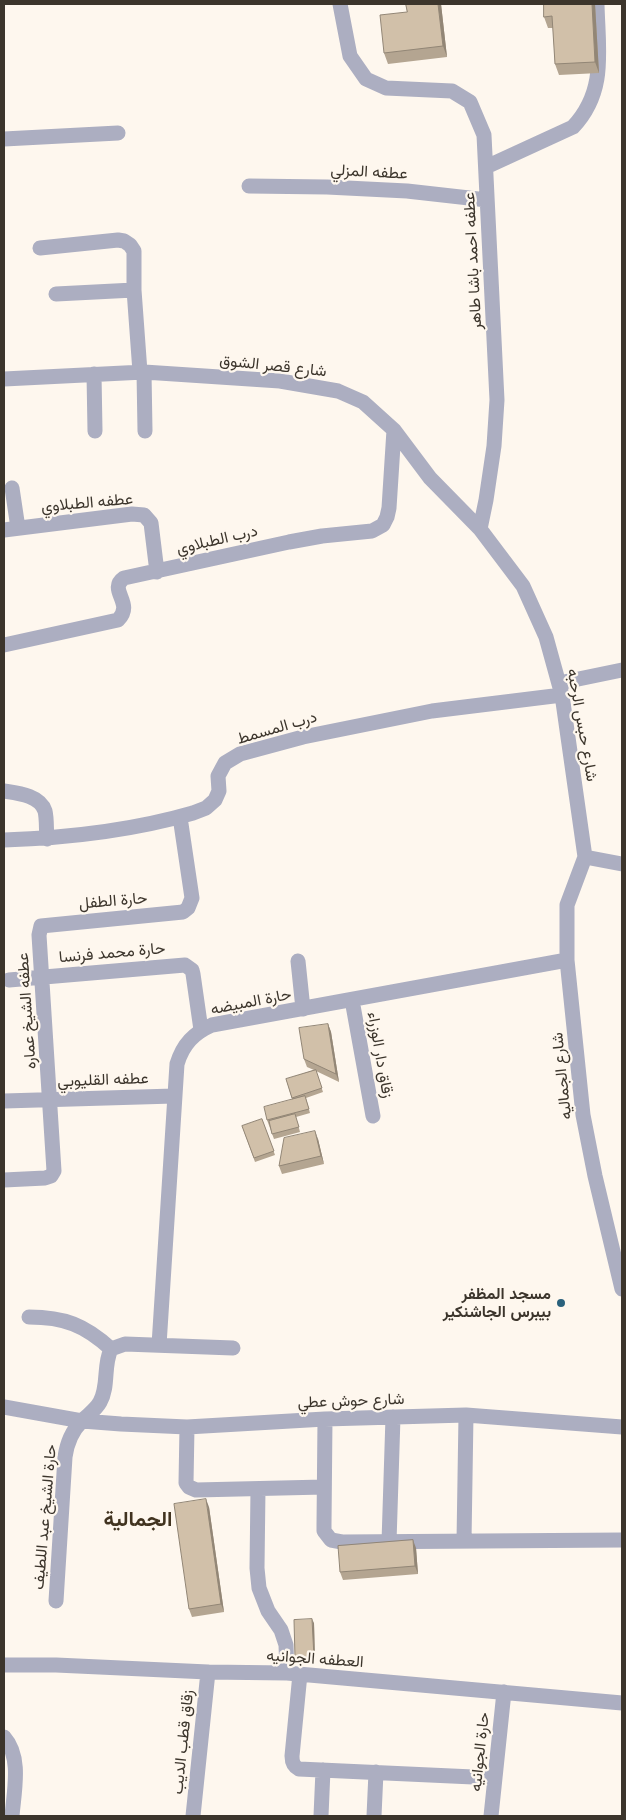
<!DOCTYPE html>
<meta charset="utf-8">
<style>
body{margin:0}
#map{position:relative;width:626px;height:1820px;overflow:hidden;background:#fef7ee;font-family:Montserrat,sans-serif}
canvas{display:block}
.frame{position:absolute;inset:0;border:5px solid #3c352c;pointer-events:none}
</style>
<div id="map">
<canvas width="626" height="1820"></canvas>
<div class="frame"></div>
</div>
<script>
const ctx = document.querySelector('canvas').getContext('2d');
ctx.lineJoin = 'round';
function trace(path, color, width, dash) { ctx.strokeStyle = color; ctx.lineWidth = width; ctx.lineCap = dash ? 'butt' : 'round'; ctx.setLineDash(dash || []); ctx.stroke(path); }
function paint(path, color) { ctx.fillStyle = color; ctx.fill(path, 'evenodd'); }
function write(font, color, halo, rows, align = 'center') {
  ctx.font = font + ' Montserrat,Vazirmatn,sans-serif'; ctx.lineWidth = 4.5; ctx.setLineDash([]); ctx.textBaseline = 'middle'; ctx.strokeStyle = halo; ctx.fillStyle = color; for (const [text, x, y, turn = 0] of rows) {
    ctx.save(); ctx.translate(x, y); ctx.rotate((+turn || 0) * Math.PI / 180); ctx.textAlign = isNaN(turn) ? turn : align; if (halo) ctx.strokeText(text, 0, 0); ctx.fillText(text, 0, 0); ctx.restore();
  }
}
const street = new Path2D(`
 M340,4L350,56L366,79L386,88L452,91L470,102L484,135L497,400L494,446L486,500L480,529
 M4,139L118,133
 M486,167L573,127C607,91 598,50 597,4
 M249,186L327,187L407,191L487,200
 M40,248L118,240L124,241L130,245L134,251V290L140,372
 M56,294L134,290
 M144,372L145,431
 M94,374L95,431
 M4,379L144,372L280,381L338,391L363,402L394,430L430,478L480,529L523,586L546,637L562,695L585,857
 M12,488L18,528
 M4,530L132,514L144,515L151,523L157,572
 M4,645L118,620C135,603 107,590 124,578L289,542L322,536L372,531L383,525L387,517L389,508L394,430
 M559,683L622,670
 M4,791C17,793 40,795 45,811C47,819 46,830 47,839
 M4,840C67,838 131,831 193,813L206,808L215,800L219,791L218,776L225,763L240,754L303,737L432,711L562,695
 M585,857L567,905V960L583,1115L595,1176L622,1289
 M585,857L622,864
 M298,961L303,1009
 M9,980L185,965L192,970L193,974L201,1030
 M352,1000L373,1116
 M4,1101L174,1096
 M4,1180L45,1178L51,1176L54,1171L39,935L41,926L183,912L188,908L192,898L180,817
 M29,1317C64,1317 85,1325 111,1349
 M159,1345L177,1064C183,1044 194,1033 212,1025L567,960
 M4,1407L82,1421L121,1424L187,1427L325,1419L466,1415L622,1427
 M325,1419L324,1525V1531L331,1540L342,1542L622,1540
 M187,1427L186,1483L189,1487L196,1490L324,1487
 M258,1489L257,1568L259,1588L268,1611L281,1630L286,1645L287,1673
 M464,1541L466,1415
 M389,1542L393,1417
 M56,1601L65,1457C67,1443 71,1432 81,1422C87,1415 95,1411 100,1402C109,1386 103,1366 111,1349L125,1344L233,1348
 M4,1665H56L208,1672L287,1673L622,1703
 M300,1674L292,1756C292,1762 293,1766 299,1769L495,1778
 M4,1737C22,1757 14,1791 12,1816
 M193,1816L208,1672
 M321,1816L323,1770
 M374,1816L376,1772
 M491,1816L504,1692`);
const wall = new Path2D(`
 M406,4H441L447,57L388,64L384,53L407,12Z
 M544,4H595L599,73L559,75L555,64L553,28H548L544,17Z
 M328,1024L331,1032L339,1082L316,1071L323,1092L306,1098L310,1113L296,1117L300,1132L274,1139L267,1120L292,1099L286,1079L314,1070L307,1067L304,1059Z
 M262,1119L275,1155L255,1162L242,1126Z
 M318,1139L324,1164L282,1174L279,1166Z
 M209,1507L224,1612L192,1617L189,1609Z
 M416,1548L418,1574L343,1580L340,1572Z
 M314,1623L315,1661L297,1662L295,1657Z`);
const shadedWall = new Path2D(`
 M438,4H441L447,57L443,46Z
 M592,4H595L599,73L595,62Z
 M328,1024L331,1032L339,1082L336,1074Z
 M315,1131L318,1139L324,1164L321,1156Z
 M206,1499L209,1507L224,1612L221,1604Z
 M413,1540L416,1548L418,1574L415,1566Z
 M312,1619L314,1623L315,1661L314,1657Z`);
const building = new Path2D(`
 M406,4H438L443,46L384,53L380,15L407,12Z
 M544,4H592L595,62L555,64L552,16L544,17Z
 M328,1024L336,1074L304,1059L299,1028Z
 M316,1070L322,1088L292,1098L286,1079Z
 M305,1096L309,1109L267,1120L264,1107Z
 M295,1114L299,1127L272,1134L269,1121Z
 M262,1119L274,1151L254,1158L242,1126Z
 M315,1131L321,1156L279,1166L284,1138Z
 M206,1499L221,1604L189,1609L174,1504Z
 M413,1540L415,1566L340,1572L338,1546Z
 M312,1619L314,1657H295L294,1620Z`);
const markers = [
 [561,1303,5,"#2a617c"]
];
const streetNames = [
 ["عطفه المزلي",369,172,3],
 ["عطفه احمد باشا طاهر",473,261,-93],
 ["شارع قصر الشوق",273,366,6],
 ["عطفه الطبلاوي",87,503,-5],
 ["درب الطبلاوي",217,540,-13],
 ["شارع حبس الرحبه",582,725,80],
 ["درب المسمط",277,728,-16],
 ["حارة الطفل",113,901,-5],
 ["حارة محمد فرنسا",112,953,-5],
 ["حارة المبيضه",251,1002,-11],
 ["عطفه الشيخ عماره",27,1011,-94],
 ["زقاق دار الوزراء",380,1055,80],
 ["شارع الجماليه",562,1076,-96],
 ["عطفه القليوبي",103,1080,-2],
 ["شارع حوش عطي",351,1401,-2],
 ["حارة الشيخ عبد اللطيف",45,1517,-85],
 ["العطفه الجوانيه",315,1659,4],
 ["زقاق قطب الديب",183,1742,-84],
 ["حارة الجوانيه",480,1752,-84]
];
const poiNames = [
 ["مسجد المظفر",551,1294],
 ["بيبرس الجاشنكير",551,1312]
];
const districtNames = [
 ["الجمالية",138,1520]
];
trace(street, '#acaec1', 15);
paint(wall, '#b4a591');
paint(shadedWall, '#928676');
paint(building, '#d1c0a9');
trace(building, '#928676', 1);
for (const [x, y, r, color] of markers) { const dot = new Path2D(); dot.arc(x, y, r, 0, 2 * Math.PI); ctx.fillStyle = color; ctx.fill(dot); trace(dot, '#fef7ee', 2); }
write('16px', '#3c352c', '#fef7ee', streetNames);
write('bold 16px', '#3c352c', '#fef7ee', poiNames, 'right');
write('bold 21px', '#41331f', '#fef7ee', districtNames);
</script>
